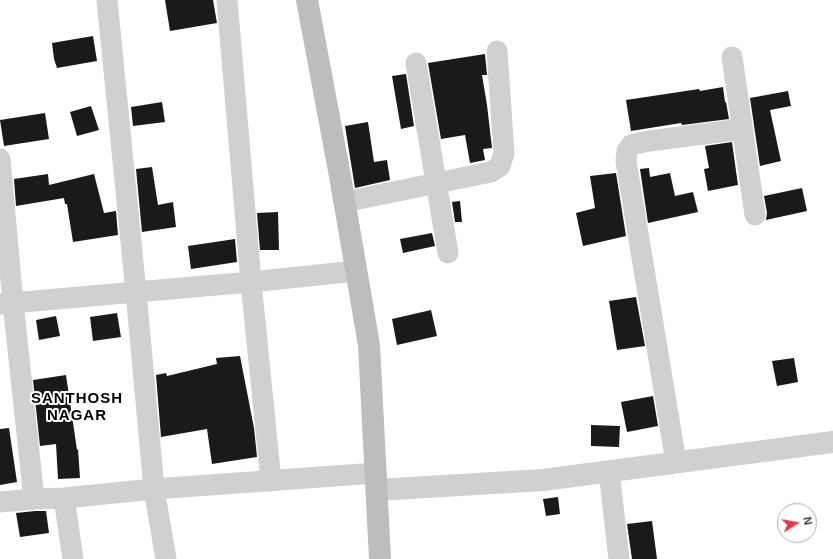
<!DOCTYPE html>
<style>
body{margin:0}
#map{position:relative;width:833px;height:559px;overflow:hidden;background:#fff;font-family:Helvetica,sans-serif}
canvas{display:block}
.north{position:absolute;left:777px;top:503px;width:40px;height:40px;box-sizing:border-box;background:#fff;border:1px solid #adadad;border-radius:50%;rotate:79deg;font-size:11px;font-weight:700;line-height:16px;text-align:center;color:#333}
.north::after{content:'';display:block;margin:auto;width:14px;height:18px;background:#e63946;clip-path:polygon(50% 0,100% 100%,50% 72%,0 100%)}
</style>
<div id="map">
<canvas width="833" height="559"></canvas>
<div class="north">N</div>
</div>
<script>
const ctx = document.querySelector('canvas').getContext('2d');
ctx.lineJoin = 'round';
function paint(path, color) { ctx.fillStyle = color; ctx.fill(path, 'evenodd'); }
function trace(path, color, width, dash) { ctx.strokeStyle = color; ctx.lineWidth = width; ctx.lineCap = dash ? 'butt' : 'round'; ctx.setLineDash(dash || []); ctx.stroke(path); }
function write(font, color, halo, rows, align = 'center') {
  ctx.font = font + ' Helvetica,sans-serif'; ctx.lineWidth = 4; ctx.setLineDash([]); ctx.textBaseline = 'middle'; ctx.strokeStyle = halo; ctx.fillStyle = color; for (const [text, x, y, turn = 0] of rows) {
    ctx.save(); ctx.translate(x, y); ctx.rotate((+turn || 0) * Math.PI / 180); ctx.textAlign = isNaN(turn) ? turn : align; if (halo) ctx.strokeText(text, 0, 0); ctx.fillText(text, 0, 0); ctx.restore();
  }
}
const building = new Path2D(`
 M165,0H213L217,23L170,31Z
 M93,36L97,61L57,68L54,59L52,43Z
 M485,54L487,75H482L487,105L492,148L483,149L485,160L470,163L465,135L441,139L428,63Z
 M406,74L414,126L401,129L392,76Z
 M723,87L725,102H726L729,119L682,125L681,123L631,131L626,100L699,89L700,91Z
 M788,91L791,106L770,110L781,161L760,166L750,98Z
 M162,102L165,122L133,126L131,107Z
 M91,106L99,130L77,136L70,112Z
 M45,113L49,139L4,146L0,120Z
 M368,122L374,162L387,160L390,180L355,188L345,126Z
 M732,142L736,171L738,185L708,191L704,169L709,168L705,146Z
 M152,167L158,205L173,202L176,227L142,232L136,169Z
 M649,168L650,177L670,173L675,196L693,192L698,212L648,223L640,169Z
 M616,173L626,236L583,246L576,213L595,208L590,176Z
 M48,174L49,185L94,174L104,213L116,211L118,235L73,242L67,204H65L64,198L16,206L14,179Z
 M802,188L807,211L766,220L767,213L764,196Z
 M460,201L462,222H455L452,202Z
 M278,212L279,250H260L257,213Z
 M432,233L435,246L403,253L400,239Z
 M235,239L237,262L191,269L188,246Z
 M636,297L645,346L617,350L609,301Z
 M431,310L437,336L397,345L392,319Z
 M117,313L121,337L93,341L90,317Z
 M56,316L60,336L39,340L36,320Z
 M240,356L254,428L257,457L212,464L207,429L161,437L156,375L166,373L167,376L217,364L216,358Z
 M794,358L798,382L777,386L772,361Z
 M66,375L77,450L78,449L80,478L58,479L56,444L40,446L33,380Z
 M653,396L658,426L627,432L621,402Z
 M591,425L620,426L619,447L591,446Z
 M9,428L17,482L0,485V429Z
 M558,497L560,514L546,516L543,499Z
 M35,511H46L49,533L20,537L16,513Z
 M652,521L657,559H632L627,524Z`);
const minor = new Path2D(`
 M107,0L136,292L154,489L166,559
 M227,0L251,282L271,481
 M732,57L755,215
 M416,63L448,253
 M0,159L13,303L34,499
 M344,202L491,172L500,166L504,153L497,51
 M0,304L136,292L251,282L356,271
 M676,462L626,161L627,151L631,145L649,141L742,129
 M609,471L619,559
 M64,498L73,559
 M0,502L34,499L64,498L154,489L376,473`);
const tertiary = new Path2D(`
 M377,490L543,480L833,442`);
const secondary = new Path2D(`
 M307,0L340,176L369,345L380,559`);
const districtNames = [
 ["SANTHOSH",77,399],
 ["NAGAR",77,416]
];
paint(building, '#1a1a1a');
trace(minor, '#d0d0d0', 21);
trace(tertiary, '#d0d0d0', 22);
trace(secondary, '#bdbdbd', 22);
ctx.letterSpacing = '1px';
write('bold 15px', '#000', '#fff', districtNames);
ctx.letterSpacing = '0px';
</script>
